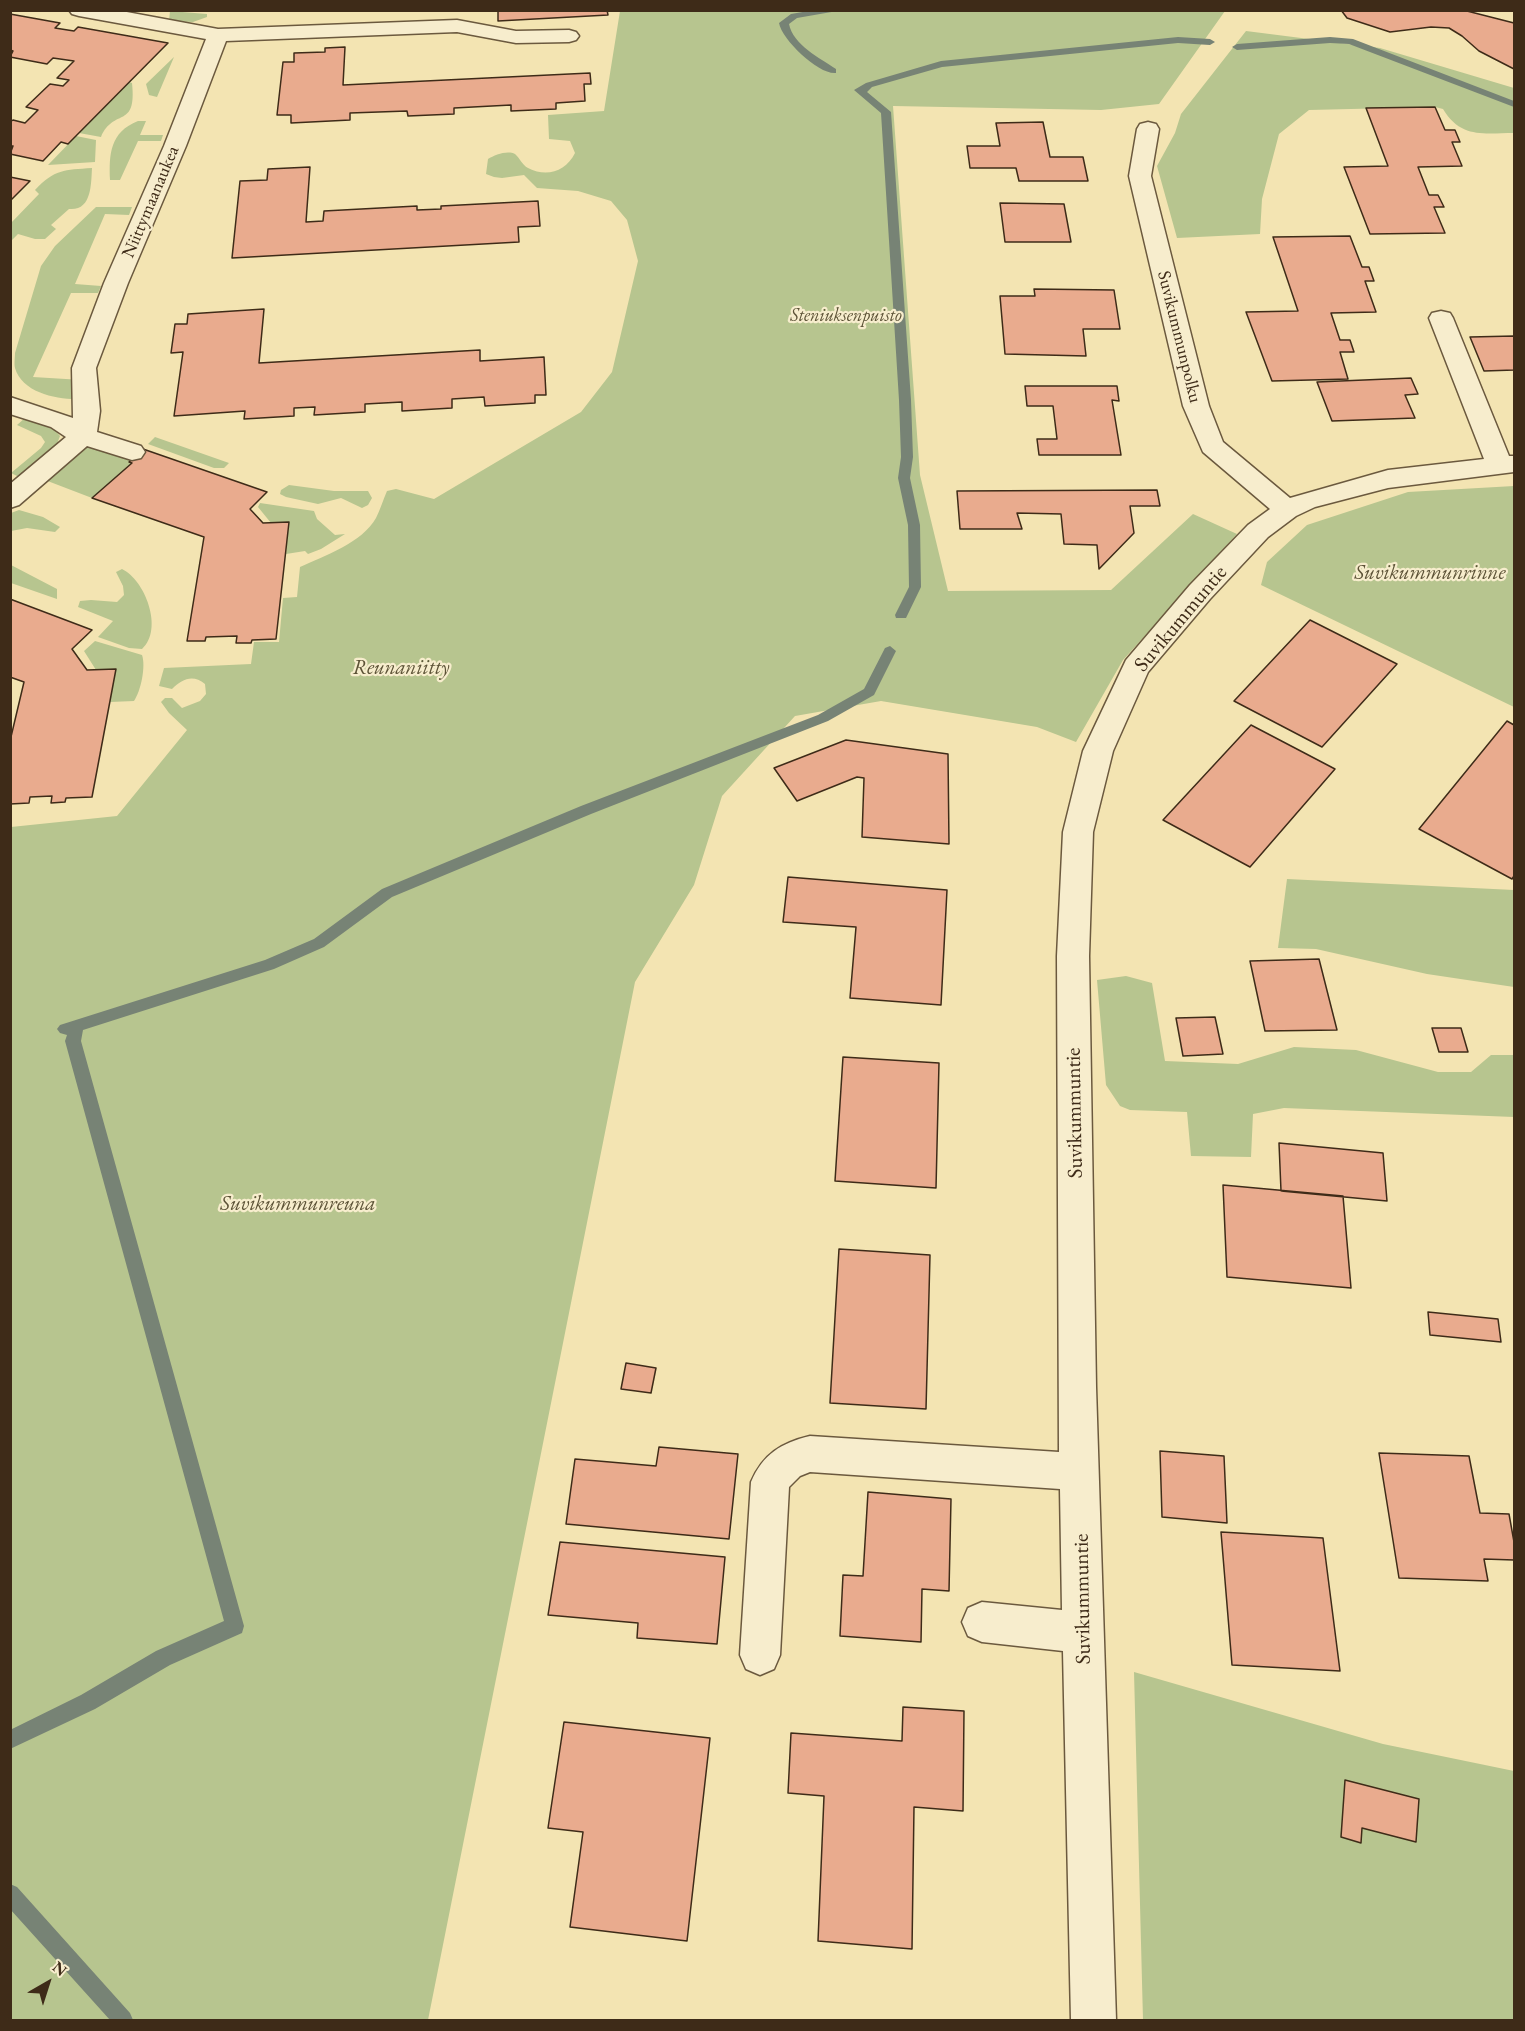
<!DOCTYPE html>
<style>
body{margin:0}
#map{position:relative;width:1525px;height:2031px;overflow:hidden;background:#f3e4b2;font-family:"EB Garamond",serif}
canvas{display:block}
.frame{position:absolute;inset:0;border:12px solid #3e2b18;pointer-events:none}
.north{position:absolute;left:18px;top:1953px;width:60px;height:60px;-webkit-text-stroke:4px #f7edcd;paint-order:stroke;rotate:39deg;font-size:16px;font-weight:700;line-height:24px;text-align:center;color:#3e2b18}
.north::after{content:'';display:block;margin:auto;width:21px;height:27px;background:#3e2b18;clip-path:polygon(50% 0,100% 100%,50% 72%,0 100%)}
</style>
<div id="map">
<canvas width="1525" height="2031"></canvas>
<div class="frame"></div>
<div class="north">N</div>
</div>
<script>
const ctx = document.querySelector('canvas').getContext('2d');
ctx.lineJoin = 'round';
function paint(path, color) { ctx.fillStyle = color; ctx.fill(path, 'evenodd'); }
function trace(path, color, width, dash) { ctx.strokeStyle = color; ctx.lineWidth = width; ctx.lineCap = dash ? 'butt' : 'round'; ctx.setLineDash(dash || []); ctx.stroke(path); }
function write(font, color, halo, rows, align = 'center') {
  ctx.font = font + ' "EB Garamond",serif'; ctx.lineWidth = 4.5; ctx.setLineDash([]); ctx.textBaseline = 'middle'; ctx.strokeStyle = halo; ctx.fillStyle = color; for (const [text, x, y, turn = 0] of rows) {
    ctx.save(); ctx.translate(x, y); ctx.rotate((+turn || 0) * Math.PI / 180); ctx.textAlign = isNaN(turn) ? turn : align; if (halo) ctx.strokeText(text, 0, 0); ctx.fillText(text, 0, 0); ctx.restore();
  }
}
const green = new Path2D(`
 M170,11L207,14V17L193,22L169,21Z
 M620,11H1225L1159,104L1101,110L893,106L920,475L948,591L1111,590L1193,514L1237,534L1123,660L1076,742L1037,727L881,701L795,716L722,796L694,885L635,982L428,2020H11V827L117,816L187,730L169,713L161,702L165,698H172L182,708L200,701L206,694L205,684C193,674 182,679 172,689L159,686L164,668L251,664L254,642H279L283,598L297,597L300,567C324,556 362,543 376,518C380,510 383,500 387,491L396,489L434,499L581,412L612,372L638,261L627,220L611,201L578,191L537,188L524,175L502,178L494,177L486,174L488,159C495,155 507,150 515,154C520,158 522,165 528,168C547,178 566,171 575,153L570,141L549,139L548,115L604,111Z
 M1246,31L1380,48L1514,88V133C1484,133 1461,139 1443,109L1435,107L1309,110L1279,134L1262,199L1260,234L1177,238L1157,166L1175,133L1181,114Z
 M174,57L157,97L149,95L146,84Z
 M129,82L132,83C137,130 114,107 101,137L79,133Z
 M138,121H146L140,135H163L161,141H138L120,180H110C109,154 110,132 138,121Z
 M76,136L96,140L95,162L48,165Z
 M92,168C91,184 92,211 69,209L51,225L56,229L45,239H35L18,234L11,241V223L39,194L35,190C55,169 64,170 92,168Z
 M96,207H132L129,215L105,214L75,284L101,286L98,293H71L33,377L82,380L80,399C58,400 22,393 15,368C14,364 15,357 15,353L41,266L55,246Z
 M25,418L54,429L60,436L57,444L19,477L11,473L41,448L45,442L41,436L17,425Z
 M155,437L229,463L224,468H214L148,444Z
 M89,446L132,459L129,462L132,463L92,498L45,480L80,449Z
 M289,485L334,491H368L372,498L368,505L362,508L341,498L318,504L286,497L280,494L281,490Z
 M1514,486V707L1261,585L1267,562L1307,525L1408,492Z
 M260,503L314,511L317,519L335,535L345,534L321,549L308,554L305,551L286,554L289,522L271,523L258,507Z
 M19,510L43,517L60,527L55,532L27,528L11,531V513Z
 M11,565L57,589V599L11,583Z
 M122,569C145,580 164,629 142,649L129,648L98,637L113,621L78,607L80,601L91,600L117,602L124,595L123,586L116,572Z
 M95,641L142,655C146,666 141,691 134,701L110,702L116,669L96,670L84,651Z
 M1287,879L1514,890V987L1427,974L1316,949L1278,948Z
 M1126,976L1152,983L1165,1061L1238,1064L1294,1047L1356,1050L1438,1072H1471L1491,1055H1514V1117L1284,1108L1253,1114L1251,1157L1191,1156L1187,1112L1130,1110L1120,1106L1106,1085L1097,980Z
 M1134,1672L1383,1744L1514,1771V2020H1143Z`);
const stream = new Path2D(`
 M814,10H843L797,18L789,24C793,45 820,58 836,69V73C819,75 782,40 779,23L791,14Z
 M1178,37L1210,39L1215,42L1210,45L1178,43L942,67L872,87L867,92L891,112L911,400L913,457L910,478L920,525L921,587L906,618H896L895,615L909,587L908,525L898,478L901,457L899,400L881,113L854,90L866,83L941,61Z
 M1330,37L1353,39L1514,101V107L1349,44L1330,43L1237,50L1232,47L1237,44Z
 M890,646L896,651L874,695L828,721L591,814L392,897L324,947L274,969L83,1030L81,1041L244,1626L242,1633L170,1665L95,1709L10,1749V1730L81,1695L156,1651L224,1621L65,1041L67,1035L60,1033L57,1029L60,1025L265,960L314,939L382,889L581,806L818,715L864,689L885,648Z
 M10,1884L17,1887L130,2013L133,2020H110L10,1909Z`);
const building = new Path2D(`
 M498,10H607L608,15L498,21Z
 M1341,10H1463L1514,23V69L1479,51L1462,36L1449,28L1431,27L1390,32L1347,18Z
 M10,14L60,23L55,28L74,31L78,27L168,43L68,144L61,142L43,161L10,154L13,146H10V122L13,120L25,123L38,110L26,107L50,84L63,86L69,80L57,78L74,61L53,58L47,64L10,57L13,51L10,50Z
 M345,47L343,85L590,73L591,84H584L585,101L556,103V109L511,111V105L454,108V114L408,116L407,111L350,113V120L291,123V115H277L283,62H294V53L325,52V48Z
 M1435,107L1445,130H1455L1460,142H1452L1462,166L1418,167L1429,195H1438L1444,207H1434L1445,233L1370,234L1344,167L1388,166L1366,108Z
 M1043,122L1050,157H1083L1088,181H1019L1016,168H970L967,146H1000L996,123Z
 M310,167L306,222L323,221L324,211L417,206V210L441,209V206L538,201L540,226L518,227L519,242L232,258L240,181L267,180L268,169Z
 M10,177L30,181L10,201Z
 M1000,203L1064,204L1071,242H1005Z
 M1350,236L1362,267H1369L1374,281H1365L1376,312L1331,313L1340,340H1350L1354,352H1340L1348,379L1272,381L1246,312L1298,311L1273,237Z
 M1034,289L1114,290L1120,329H1083L1086,356L1005,354L1000,296H1035Z
 M264,309L259,363L480,350V361L544,357L546,395H535V403L485,406L484,397L452,399V408L402,411V402L365,404V412L314,415L315,407L294,408V416L244,419L245,411L174,416L183,352L171,353L175,324H187L188,314Z
 M1514,336V370L1484,371L1470,337Z
 M1411,378L1418,394L1405,395L1415,418L1332,421L1317,382Z
 M1025,386H1117L1119,401L1112,400L1121,455H1039L1037,439H1057L1053,406H1027Z
 M143,449L267,492L250,509L263,523L289,522L276,639L252,640L251,643H236L237,636L206,637L205,641H187L204,537L92,498L132,463L129,462Z
 M1157,490L1160,506H1130L1134,533L1099,569L1097,545L1064,544L1061,514L1017,513L1022,529H960L957,491Z
 M10,599L92,630L72,649L87,670L116,669L92,797L66,798L65,802L51,803L52,796L30,797L29,803L10,804V741L24,682L10,677Z
 M1310,620L1397,664L1322,747L1234,701Z
 M1507,721L1514,725V876L1512,879L1419,829Z
 M1251,725L1335,769L1250,867L1163,820Z
 M846,740L948,754L949,844L862,837L864,778L857,777L797,801L774,768Z
 M788,877L947,890L941,1005L850,998L856,927L783,922Z
 M1319,959L1337,1030L1265,1031L1250,961Z
 M1215,1017L1223,1054L1183,1056L1176,1018Z
 M1432,1028H1461L1468,1052H1439Z
 M843,1057L939,1063L936,1188L835,1181Z
 M1279,1143L1383,1153L1387,1201L1281,1191Z
 M1223,1185L1343,1196L1351,1288L1227,1277Z
 M839,1249L930,1255L926,1409L830,1403Z
 M1428,1312L1498,1319L1501,1342L1430,1335Z
 M626,1363L656,1368L651,1393L621,1389Z
 M659,1447L738,1454L729,1539L566,1524L575,1459L656,1466Z
 M1160,1451L1224,1456L1227,1523L1162,1517Z
 M1379,1453L1469,1456L1480,1513L1509,1514L1514,1542V1560L1484,1559L1488,1581L1399,1578Z
 M868,1492L951,1499L949,1591L922,1589L921,1642L840,1636L843,1575L863,1576Z
 M1221,1532L1323,1538L1340,1671L1232,1665Z
 M560,1542L725,1557L717,1644L637,1638L638,1623L548,1615Z
 M903,1707L964,1711L963,1811L914,1807L912,1949L818,1941L824,1796L788,1793L791,1733L902,1741Z
 M564,1722L710,1738L687,1941L570,1927L583,1832L548,1828Z
 M1345,1780L1419,1799L1416,1842L1362,1828L1361,1843L1341,1837Z`);
const minor = new Path2D(`
 M69,10H116L218,29L457,20L516,31L569,30L576,32L579,36L576,40L569,42L516,43L457,32L226,41L186,146L128,283L96,368L100,411L97,432L141,446L145,452L141,458L132,460L87,446L19,505L10,508V484L66,437L51,427L10,414V397L73,418L72,368L104,283L164,146L206,39L79,16L72,14Z
 M1148,122L1156,124L1159,129L1151,176L1209,406L1223,442L1290,498L1388,470L1484,459L1429,318L1432,313L1441,311L1450,313L1453,318L1509,456H1514V472L1388,488L1315,507L1296,516L1268,537L1210,599L1148,672L1113,751L1093,832L1089,956L1096,1387L1116,2020H1071L1063,1651L982,1642L968,1636L962,1622L968,1608L982,1602L1062,1610L1060,1489L810,1472L800,1476L789,1487L780,1655L774,1669L760,1675L746,1669L740,1655L751,1482C763,1454 781,1443 810,1436L1059,1452L1057,956L1063,832L1083,751L1126,660L1190,585L1248,525L1270,509L1203,452L1183,406L1129,176L1137,129L1140,124Z`);
const farStreetnames = [
 ["Niittymaanaukea",151,202,-67],
 ["Suvikummunpolku",1179,337,76]
];
const farParknames = [
 ["Steniuksenpuisto",846,316]
];
const parkNames = [
 ["Suvikummunrinne",1430,573],
 ["Reunaniitty",401,668],
 ["Suvikummunreuna",298,1204]
];
const streetNames = [
 ["Suvikummuntie",1181,619,-50],
 ["Suvikummuntie",1075,1113,-91],
 ["Suvikummuntie",1083,1599,-91]
];
paint(green, '#b7c58f');
paint(stream, '#778375');
paint(building, '#e9ab8e');
trace(building, '#3e2b18', 1.5);
trace(minor, '#6b593e', 3);
paint(minor, '#f7edcd');
write('18px', '#3e2b18', '#f7edcd', farStreetnames);
write('italic 18px', '#5c5236', '#f7edcd', farParknames);
write('italic 21px', '#5c5236', '#f7edcd', parkNames);
write('21px', '#3e2b18', '#f7edcd', streetNames);
</script>
